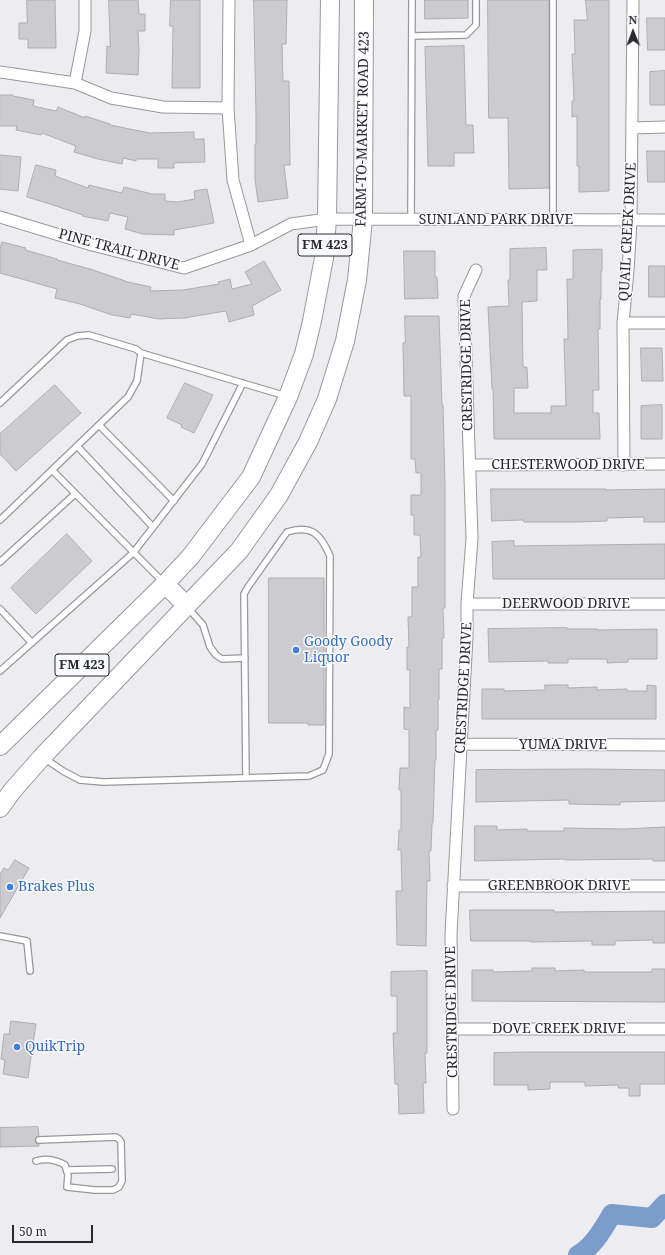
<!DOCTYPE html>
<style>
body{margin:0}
#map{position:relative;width:665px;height:1255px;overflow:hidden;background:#ececf1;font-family:"Noto Serif",serif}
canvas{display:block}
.north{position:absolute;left:613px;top:12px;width:40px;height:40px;-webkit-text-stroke:3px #f9fafe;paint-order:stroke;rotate:359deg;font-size:11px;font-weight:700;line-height:16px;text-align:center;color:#2a2a2c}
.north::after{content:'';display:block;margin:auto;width:14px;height:18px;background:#2a2a2c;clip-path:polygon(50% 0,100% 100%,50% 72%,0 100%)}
.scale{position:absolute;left:12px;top:1225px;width:81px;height:18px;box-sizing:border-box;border:2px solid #2a2a2c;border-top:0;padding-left:5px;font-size:12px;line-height:14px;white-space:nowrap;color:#2a2a2c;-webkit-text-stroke:3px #f9fafe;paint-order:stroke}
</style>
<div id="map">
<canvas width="665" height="1255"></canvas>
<div class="north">N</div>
<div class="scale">50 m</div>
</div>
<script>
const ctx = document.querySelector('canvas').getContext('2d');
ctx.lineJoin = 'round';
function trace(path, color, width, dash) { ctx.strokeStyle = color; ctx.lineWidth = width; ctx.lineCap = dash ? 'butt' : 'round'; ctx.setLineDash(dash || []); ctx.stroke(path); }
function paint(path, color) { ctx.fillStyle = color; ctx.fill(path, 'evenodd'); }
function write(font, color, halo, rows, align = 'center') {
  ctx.font = font + ' "Noto Serif",serif'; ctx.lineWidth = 3; ctx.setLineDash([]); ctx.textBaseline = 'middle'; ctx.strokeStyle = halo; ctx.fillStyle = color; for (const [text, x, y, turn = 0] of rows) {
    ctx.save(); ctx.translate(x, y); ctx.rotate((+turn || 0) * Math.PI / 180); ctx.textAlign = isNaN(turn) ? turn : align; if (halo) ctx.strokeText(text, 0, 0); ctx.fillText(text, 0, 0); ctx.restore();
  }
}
const river = new Path2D(`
 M578,1255C593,1247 603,1229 612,1214L652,1218L665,1204`);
const building = new Path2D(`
 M27,0H55L56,48H28V39H19V23H27Z
 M109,0H138L139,14H145V31H138L139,49L138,75L106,73L107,46L110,47Z
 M171,0H200V88H172L173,26H170Z
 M254,0H287L286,44H282L283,81H289L290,165H284L288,198L258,202L255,179V144H256V114Z
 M425,0H468V18L425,19Z
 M488,0H549V188L509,189L508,118H489Z
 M586,0H609V191L579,192V166H577V116L572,117V101H574L572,54H575L574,20H587Z
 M647,18H665V50H648Z
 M464,46L466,125H473L474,153H454V166H428L425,47Z
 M665,71V105H650V72Z
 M0,95H13V96L34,100L33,106L56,111L58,107L85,118V116L110,124V125L150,133L194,132V139H204L205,162L174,163V168H158V159H136V161L123,158L122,164L98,159L74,152L76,146L42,133L41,135L16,130L17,126H0Z
 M647,151H665V182H648Z
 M0,155L21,157L18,191L0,189Z
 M36,165L56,170L55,176L88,188L89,185L122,193L124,187L152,194H165V201L178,202L195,199L194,191L207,189L214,223L174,230V235L143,234L125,229L128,217L110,213L108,221L82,216L83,215L47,203L27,197Z
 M2,242L26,248L25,250L57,259V260L90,269L128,282L151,287L150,291L183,290L219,284L218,282L230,279L232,289L252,284L245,272L264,261L281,290L252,306L254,315L229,322L226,311L184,318L159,319L131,314L130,318L112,315L80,304L55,298L57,289L0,273V250Z
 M546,248L547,270H537V301L522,302L523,367H527L528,388H514V413H551V406H566L564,339H568L567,279H573V250L602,249V271H601V299H600V329H598L599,390H593V413H599L600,439H494L493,389H492L488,307L509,306L508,280H510V249Z
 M404,251H435V277H437L438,298L405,299Z
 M649,266H665V297H649Z
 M405,316H439L442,405H443L445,487V608H443L444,638H442V669H439V700H438V730H436V760H435L433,823H432L431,851H429L430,881H427L426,946L397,945L396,891H402L401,850H398L399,830H401V790H399L400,768H409V730L404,729V707L410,708V670H407V647H409L408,617H412V587H418V557H421L420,535H414V515H411V495H421V473H416L415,459H411V396H404L403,343H405Z
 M641,348H662L663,381H642Z
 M185,383L213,395L194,433L181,427L182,425L167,418Z
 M55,385L81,413L16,471L0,454V434Z
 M662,405V439H641V406Z
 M491,489H606V490L665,489V522H644V517L607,518V521L576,522H524L523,520L492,521Z
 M67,534L92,561L36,614L11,588Z
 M514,541V546L665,544V579H493L492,542Z
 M269,578H324V725H308V723H269Z
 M567,628V629H598V630L657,629V659H628V662L607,663V659H568V663H548V661L489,662L488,629Z
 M545,685H568V688L597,687V690L627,689V691H647V685L656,686V719H482V689H504V691L545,690Z
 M591,769L665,770V801L620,802V805L569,804V800L476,802V770Z
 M475,826H497V830L527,829V831H564V828L625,829L665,827V861H653V859L565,860V859L475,861Z
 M15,860L29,868L0,918V874L4,868L8,870Z
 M470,910H554V912L665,911V943H653V940L615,941V945H592V941L531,942V941H471Z
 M532,968H555V971L584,970V972H652V969H665V1002L472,1001V970H493V972L532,971Z
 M427,971V1053H425L426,1083H423L424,1113L399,1114L398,1084H395L393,1033H397V996H391V972Z
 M11,1021L36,1024L28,1078L3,1074L5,1060L1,1059L4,1034H9Z
 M528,1052H665V1084H640V1096H629V1088H618V1085L585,1086V1082H550V1089L528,1090V1085H494V1053Z
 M38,1127L39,1136L35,1140L36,1143L39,1144V1146L0,1147V1128Z`);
const service = new Path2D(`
 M412,36L466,35L476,25V0
 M411,220L412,0
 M553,220V0
 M141,353L286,396
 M0,403L67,340L77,336L89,335L136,349L141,353L137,381L128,397L0,520
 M99,425L174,501
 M77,446L153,527
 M52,470L163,582
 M0,562L75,494
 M188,608L203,625L210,647L216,655L222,659L245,658
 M0,609L32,643
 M0,671L133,553L202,464L243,383
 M44,758L63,771L80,780L103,782L309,776L323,770L329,754L330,556C321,535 312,524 287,532L248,587L244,594L246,778
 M0,936L27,941L30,971
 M36,1161C46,1158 56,1160 65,1165L68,1175L67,1187L95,1190H113L119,1187L122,1181L121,1142L119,1139L116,1137L39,1140
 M68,1170L112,1169`);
const minor = new Path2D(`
 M229,0L228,108L233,180L251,245
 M0,72L75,83L111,98L163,107L228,108
 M75,83L85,31V0
 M632,128L665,127
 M0,217L92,245L184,268L251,245L291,224L327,219L665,220
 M623,323H665
 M470,465L665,464
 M624,465L623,323L628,271L631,221L633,0
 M467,604H665
 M461,744L665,745
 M453,886H665
 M453,1029H665
 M453,1109L451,934L467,637V604L472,538L464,296L476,270`);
const primary = new Path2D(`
 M165,584L187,606
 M0,746L165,584L191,556L251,477L288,397L304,354L312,321L324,258L327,219L330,0
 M0,808L12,791L42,757L239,551L279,495L308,442L327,399L345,341L357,280L363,219L364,0`);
const markers = [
 [296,650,4,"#3f7fe0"],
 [10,887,4,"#3f7fe0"],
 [17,1047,4,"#3f7fe0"]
];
const shields = [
 [325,245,54],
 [82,665,54]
];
const shieldNames = [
 ["FM 423",325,245],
 ["FM 423",82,665]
];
const streetNames = [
 ["FARM-TO-MARKET ROAD 423",363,129,-89],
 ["SUNLAND PARK DRIVE",496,220],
 ["QUAIL CREEK DRIVE",628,232,-87],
 ["PINE TRAIL DRIVE",119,250,15],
 ["CRESTRIDGE DRIVE",467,365,-91],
 ["CHESTERWOOD DRIVE",568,465],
 ["DEERWOOD DRIVE",566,604],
 ["CRESTRIDGE DRIVE",464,688,-87],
 ["YUMA DRIVE",563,745],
 ["GREENBROOK DRIVE",559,886],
 ["CRESTRIDGE DRIVE",452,1012,-91],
 ["DOVE CREEK DRIVE",559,1029]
];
const shopNames = [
 ["Goody Goody",304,642],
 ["Liquor",304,658],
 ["Brakes Plus",18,887],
 ["QuikTrip",25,1047]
];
trace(river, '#7b9dcc', 20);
paint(building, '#ccccd0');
trace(building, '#aeaeb2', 1);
trace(service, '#98989c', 8);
trace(minor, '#98989c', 13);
trace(primary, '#98989c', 20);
trace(service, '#fff', 5.5);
trace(minor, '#fff', 11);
trace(primary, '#fff', 18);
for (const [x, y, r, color] of markers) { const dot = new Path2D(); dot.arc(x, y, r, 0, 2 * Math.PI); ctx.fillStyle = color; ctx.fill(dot); trace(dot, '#f9fafe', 1.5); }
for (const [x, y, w] of shields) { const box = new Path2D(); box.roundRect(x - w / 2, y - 11, w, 22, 3); ctx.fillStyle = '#f9fafe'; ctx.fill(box); trace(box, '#2a2a2c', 1); }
write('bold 13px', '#2a2a2c', null, shieldNames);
write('14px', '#2a2a2c', '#f9fafe', streetNames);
write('14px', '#366cbe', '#f9fafe', shopNames, 'left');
</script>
